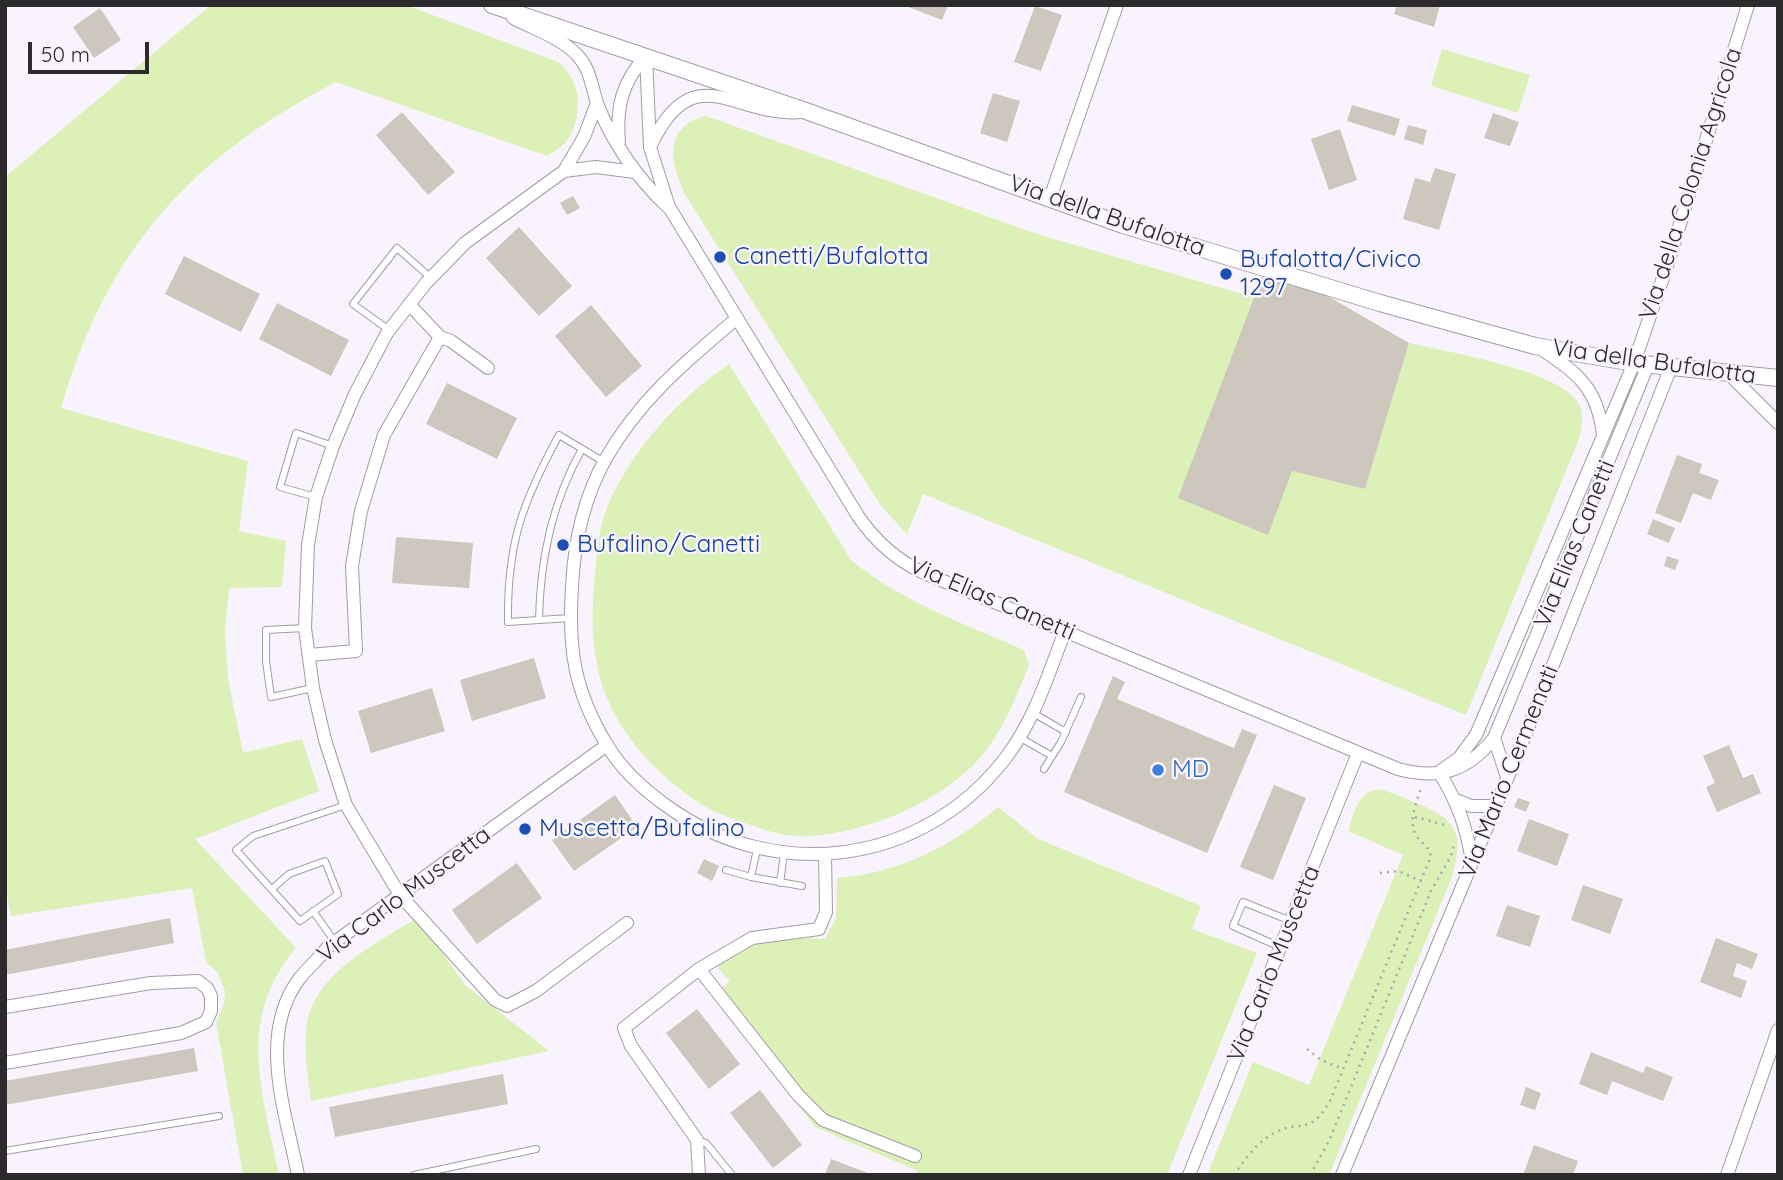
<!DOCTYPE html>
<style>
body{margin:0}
#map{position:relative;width:1783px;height:1180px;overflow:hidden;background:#f8f3fc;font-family:Quicksand,sans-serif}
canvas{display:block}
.frame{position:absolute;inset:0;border:7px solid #2c2a2d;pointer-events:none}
.scale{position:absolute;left:28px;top:42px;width:121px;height:32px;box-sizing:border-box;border:4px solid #2c2a2d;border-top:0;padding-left:9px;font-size:21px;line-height:24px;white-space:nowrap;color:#2c2a2d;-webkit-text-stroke:5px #f8f3fc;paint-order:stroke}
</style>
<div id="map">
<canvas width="1783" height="1180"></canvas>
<div class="frame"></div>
<div class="scale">50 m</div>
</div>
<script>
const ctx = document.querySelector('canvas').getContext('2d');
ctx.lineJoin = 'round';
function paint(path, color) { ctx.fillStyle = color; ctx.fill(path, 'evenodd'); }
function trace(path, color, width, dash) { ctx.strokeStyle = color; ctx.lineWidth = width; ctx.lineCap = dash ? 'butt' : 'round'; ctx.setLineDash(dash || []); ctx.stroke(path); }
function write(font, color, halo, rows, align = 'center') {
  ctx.font = font + ' Quicksand,sans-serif'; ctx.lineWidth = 5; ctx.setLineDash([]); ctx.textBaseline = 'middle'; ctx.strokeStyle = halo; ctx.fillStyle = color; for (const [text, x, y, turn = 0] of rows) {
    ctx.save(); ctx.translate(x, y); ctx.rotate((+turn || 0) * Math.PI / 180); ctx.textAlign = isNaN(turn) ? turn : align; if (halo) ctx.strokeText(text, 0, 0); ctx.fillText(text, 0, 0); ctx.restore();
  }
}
const green = new Path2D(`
 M211,5H406L558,62C583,82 584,118 565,143C560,149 553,152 547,156L336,82C189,159 108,248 61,408L248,461L239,531L286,541L282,587L229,588L225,633L228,679L243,753L302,739L319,791L195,839L296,948C235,1020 263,1092 279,1175H243L216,1023L224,1003L225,991L218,973L206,962L192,888L11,916L5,885V177Z
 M1442,49L1530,75L1518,113L1431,86Z
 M706,116L1037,234L1256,298L1292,471L1365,489L1409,343C1446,352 1566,371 1580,406C1584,417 1581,428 1579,439L1466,715L923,494L907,534L881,506L686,196C671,165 661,127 706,116Z
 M729,364L851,560C902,602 965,624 1024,650L1029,665C1018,692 1007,721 990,745C969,776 932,799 898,814C871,825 841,834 811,836C789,838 765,831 745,823C732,818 717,814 706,807C655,776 607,724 597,664C591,634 592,604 595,574C597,552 599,527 607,507C633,448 677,400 729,364Z
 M1378,789C1392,792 1406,799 1419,804C1459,821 1464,836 1452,877L1329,1175H1207L1253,1062L1309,1085L1403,855L1348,831C1354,814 1357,793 1378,789Z
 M998,807L1038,839L1201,906L1192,929L1257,953L1167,1175H916L918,1171L815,1127L715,995L730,981L713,963L757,936L825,939L836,918L837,878C899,873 951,847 998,807Z
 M418,917L465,985L549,1051L311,1101C308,1076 303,1050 307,1024C316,971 377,944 418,917Z`);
const building = new Path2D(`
 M903,5H948L942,20Z
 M1397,5H1440L1434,27L1394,14Z
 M1035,6L1062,15L1041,71L1014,62Z
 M100,8L121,40L94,58L73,27Z
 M993,93L1020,101L1007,142L980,133Z
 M1352,105L1400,119L1395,136L1347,121Z
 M402,112L455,172L428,195L376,135Z
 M1493,113L1519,122L1510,146L1484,138Z
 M1408,125L1427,130L1423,145L1404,139Z
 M1340,129L1357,180L1329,190L1311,139Z
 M1435,168L1456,174L1439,230L1403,219L1415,178L1430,182Z
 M573,196L580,208L567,215L560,203Z
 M519,227L572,286L539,316L486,258Z
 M184,256L260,294L241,332L165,294Z
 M1263,274L1319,291L1409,343L1365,489L1292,471L1268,535L1178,498Z
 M277,303L349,340L331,376L259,339Z
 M591,305L642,366L606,397L555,336Z
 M447,383L517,418L497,459L426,424Z
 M1677,455L1702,464L1699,473L1719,480L1711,500L1693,493L1681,523L1655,513Z
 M1653,519L1675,528L1669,543L1647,534Z
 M396,537L473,543L469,588L392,583Z
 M1667,556L1679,560L1675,570L1664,566Z
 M534,658L546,698L472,721L460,680Z
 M1113,676L1125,682L1117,699L1234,748L1242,729L1257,735L1207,853L1064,792Z
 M432,688L445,731L371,753L358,711Z
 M1729,745L1743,778L1753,774L1761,793L1717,812L1706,787L1715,783L1703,756Z
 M1274,785L1306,798L1273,880L1240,867Z
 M615,795L637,827L574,871L552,840Z
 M1518,798L1530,802L1526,812L1514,807Z
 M1529,819L1569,834L1557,866L1517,851Z
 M704,859L719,866L712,881L697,873Z
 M517,863L542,898L477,944L452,910Z
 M1583,885L1623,899L1610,934L1571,920Z
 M1507,905L1540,916L1530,947L1496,936Z
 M170,918L174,943L5,975V950Z
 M1716,938L1758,954L1752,969L1737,963L1733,976L1747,981L1741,998L1700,982Z
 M697,1009L740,1064L709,1089L666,1033Z
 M194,1048L198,1071L5,1105V1081Z
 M1591,1052L1643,1073L1646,1066L1673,1077L1663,1101L1612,1081L1607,1095L1579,1084Z
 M503,1074L508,1104L335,1137L329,1107Z
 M1526,1087L1541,1093L1535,1110L1520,1105Z
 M760,1090L802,1145L773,1168L730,1113Z
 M1534,1145L1578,1161L1573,1175H1523Z
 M831,1159L873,1175H825Z`);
const path = new Path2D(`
 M1415,817L1449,826
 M1380,873L1398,871L1421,881
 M1307,1049L1321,1060L1343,1069
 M1234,1175C1244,1160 1259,1140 1276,1132C1302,1119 1309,1137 1330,1101L1431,856C1428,846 1424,845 1418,838C1407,824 1416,803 1421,788
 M1310,1175L1329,1141L1431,891L1451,856L1454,845`);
const service = new Path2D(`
 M389,330L353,304L397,248L431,278
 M316,497L280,487L296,433L333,446
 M570,618L508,622C507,544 522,503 559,435L604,462
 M539,620C540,559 552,502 582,449
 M305,628L266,630V661L271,697L313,688
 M1033,713L1066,732
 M1019,737L1052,756
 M1044,769L1061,742L1081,697
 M726,870L751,877L802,886
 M751,877L757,849
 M780,883L784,854
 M272,889L289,874L325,861L338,894L300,921L236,850L253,836L346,805
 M313,911L335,942
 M1280,947L1233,926L1243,902L1291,921
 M697,1140L706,1143L732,1175
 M5,1151L219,1116
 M414,1175L536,1149`);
const minor = new Path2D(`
 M513,18C534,29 562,38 578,56C591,70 592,89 598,106C614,145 638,179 668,207
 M646,56L650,147L669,207L858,516C875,541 896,560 924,573L1398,769C1439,780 1468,771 1494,738L1648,365
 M597,103L584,137L564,171L465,243L426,283L387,333L355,394L333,446L316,497L308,545L305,628L313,688L325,740L346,805L400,895L495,1000L507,1006L536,991L627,923
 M619,142C616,107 622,82 646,56
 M652,143C695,55 735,118 801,112
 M564,171L596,167L635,172
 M1050,198L1117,5
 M409,304L440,337L451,341L488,368
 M736,319C684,363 639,400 605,460C584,498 574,544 572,587C568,649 574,691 607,745C621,769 642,788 664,804C772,884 920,867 1004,760C1034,722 1048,675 1065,631
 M1541,349C1578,373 1598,389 1603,435
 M1730,375L1778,423
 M309,655L356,651L352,566L361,511L384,435L440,337
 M1494,738L1507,777
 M1442,770L1459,758L1476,735L1634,363L1666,269L1748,5
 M1439,772C1458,803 1466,825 1472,861
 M1456,800L1471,806H1495
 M699,969L798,1095L823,1120L915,1156
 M5,1007L151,983L198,981L207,988L211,996V1011L206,1022L181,1033L5,1063
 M298,1175C286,1113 257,1036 299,979C308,968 319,958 328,947L607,745
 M699,1175L697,1140L631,1046L624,1028L699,969L752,938L819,929L826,912L825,855
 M1189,1175L1358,753
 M1342,1175L1522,743L1671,367
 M1727,1175L1778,1030`);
const tertiary = new Path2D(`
 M492,5L806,111L1123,225L1380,303L1535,346L1634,363L1778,378`);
const markers = [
 [720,257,7,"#1a4fb4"],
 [1226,274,7,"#1a4fb4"],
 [563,545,7,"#1a4fb4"],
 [1158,770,7,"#3f7fe0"],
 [525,829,7,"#1a4fb4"]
];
const streetNames = [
 ["Via della Colonia Agricola",1691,184,-72],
 ["Via della Bufalotta",1107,216,19],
 ["Via della Bufalotta",1654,362,8],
 ["Via Elias Canetti",1575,544,-68],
 ["Via Elias Canetti",992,599,23],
 ["Via Mario Cermenati",1509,772,-68],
 ["Via Carlo Muscetta",404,895,-37],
 ["Via Carlo Muscetta",1274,964,-68]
];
const transitNames = [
 ["Canetti/Bufalotta",734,257],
 ["Bufalotta/Civico",1240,260],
 ["1297",1240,288],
 ["Bufalino/Canetti",577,545],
 ["Muscetta/Bufalino",539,829]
];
const shopNames = [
 ["MD",1172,770]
];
paint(green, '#dcf1b8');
paint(building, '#cdc7be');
trace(service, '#a19ca5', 8);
trace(minor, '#a19ca5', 14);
trace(tertiary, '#a19ca5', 18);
trace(path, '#ada9af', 2.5, [2, 5]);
trace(service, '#fff', 6);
trace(minor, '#fff', 12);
trace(tertiary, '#fff', 16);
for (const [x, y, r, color] of markers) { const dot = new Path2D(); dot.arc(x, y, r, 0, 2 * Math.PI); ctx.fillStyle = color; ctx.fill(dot); trace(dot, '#f8f3fc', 2.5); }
write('24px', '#2c2a2d', '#f8f3fc', streetNames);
write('24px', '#164399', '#f8f3fc', transitNames, 'left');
write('24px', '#366cbe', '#f8f3fc', shopNames, 'left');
</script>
